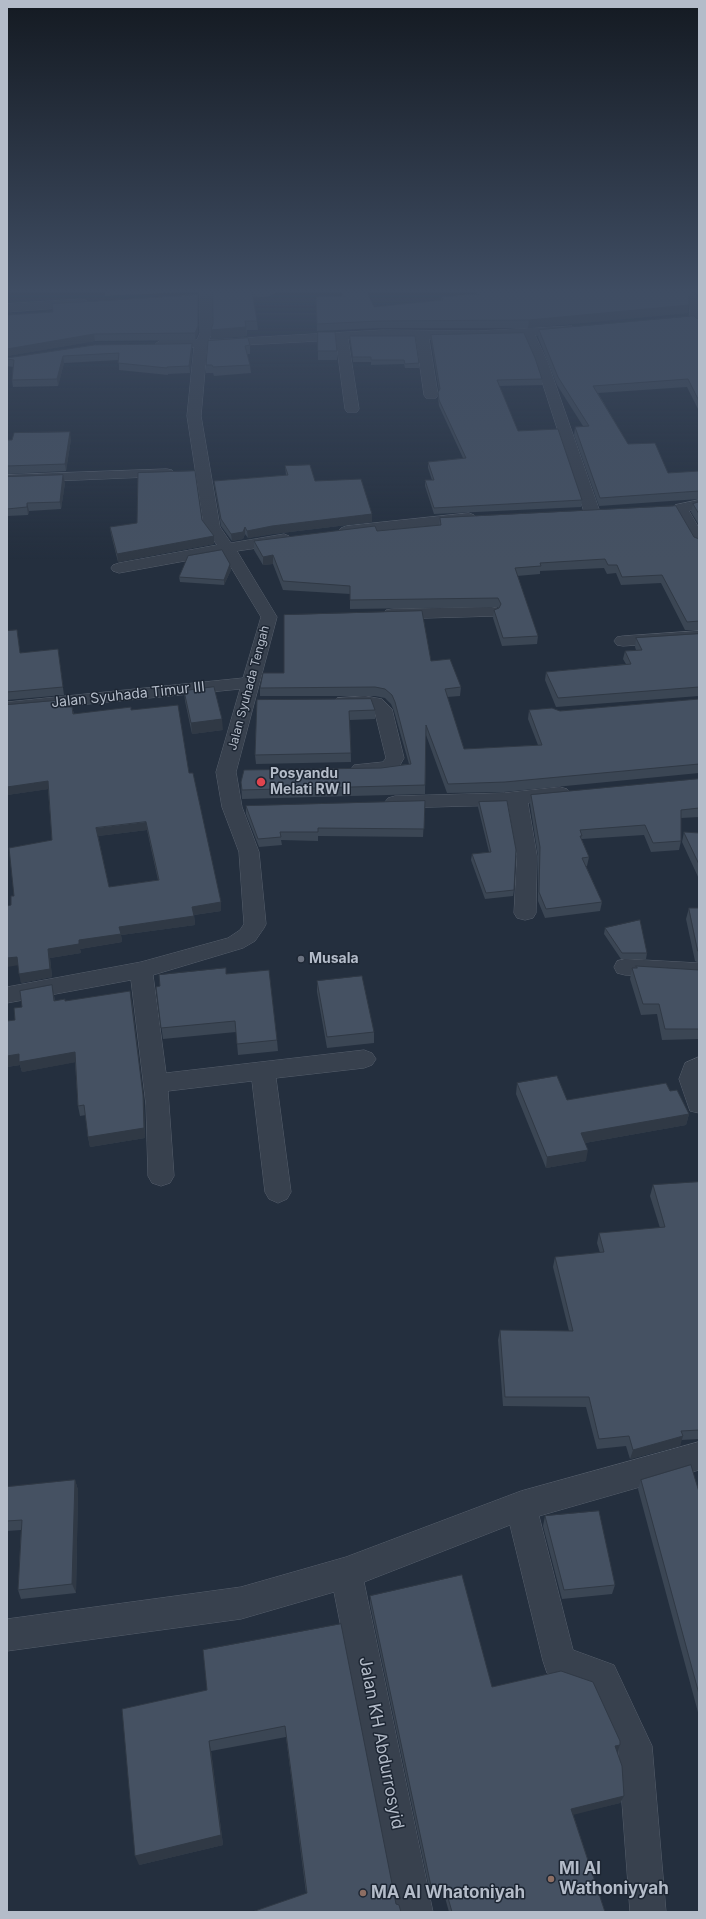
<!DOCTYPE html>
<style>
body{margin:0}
#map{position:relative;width:706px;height:1919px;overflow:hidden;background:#242f3e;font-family:Inter,sans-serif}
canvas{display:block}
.frame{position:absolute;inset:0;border:8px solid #b4bcc9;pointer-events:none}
</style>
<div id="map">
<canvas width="706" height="1919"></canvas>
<div class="frame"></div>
</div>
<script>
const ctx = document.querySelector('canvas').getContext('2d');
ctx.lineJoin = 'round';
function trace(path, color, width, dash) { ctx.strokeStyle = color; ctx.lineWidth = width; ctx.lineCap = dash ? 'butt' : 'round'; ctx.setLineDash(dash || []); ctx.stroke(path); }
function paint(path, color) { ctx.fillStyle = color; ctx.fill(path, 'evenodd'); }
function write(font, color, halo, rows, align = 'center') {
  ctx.font = font + ' Inter,sans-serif'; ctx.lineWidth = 3; ctx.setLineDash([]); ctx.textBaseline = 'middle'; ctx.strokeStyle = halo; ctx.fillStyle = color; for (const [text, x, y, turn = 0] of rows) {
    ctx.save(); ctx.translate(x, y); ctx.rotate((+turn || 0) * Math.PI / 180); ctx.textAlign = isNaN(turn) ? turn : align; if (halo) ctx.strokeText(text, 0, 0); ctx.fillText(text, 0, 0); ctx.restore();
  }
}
const minor = new Path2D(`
 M200,292H212V333L209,340L383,330L477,331L572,326L574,329L568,333L535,335L548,363L600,512L597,515H587L584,512L536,363L523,336L429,339L438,395L436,398H426L424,395L416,339H348L359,409L357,412H347L345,409L336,340L207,347L201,416L220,527L231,543L284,534L289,536L292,539L289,542L284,544L237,551L277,617L236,772L242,807L259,852L266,924L264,928L255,941L243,948L153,975L166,1073L364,1050L372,1053L376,1059L372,1065L364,1068L276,1078L291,1192L287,1199L278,1203L269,1199L265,1192L252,1081L168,1091L174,1176L170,1183L161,1186L152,1183L148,1176L146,1105L131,980L7,1003V987L141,962L228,938L240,930L244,924L239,852L222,807L216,772L240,689L7,712V702L243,678L261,617L223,554L119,573L113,571L111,568L113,565L119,563L217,545L204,527L187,416L194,347L161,348L155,344L161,340H197L200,333Z
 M221,292H275L269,296L222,299L216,295Z
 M82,299L86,300L88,303L86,306L7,312V304Z
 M167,469L172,470L174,473L172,476L7,483V475Z
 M699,500V508L689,511L699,528V547L694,545L691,542L672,508L675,505Z
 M469,513L474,515L477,518L474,521L346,536L341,534L338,531L341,528L346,526Z
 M491,607L497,608L499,612L497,616L392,619L386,618L384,614L386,610L392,609Z
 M699,631V641L623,646L617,645L614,641L617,637L623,636Z
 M365,696L382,699L392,709L404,758L396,772L361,775L354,773L351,769L354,765L383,762L386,758L374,709C363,703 348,709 337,706L334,702L337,698Z
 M560,787L567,789L570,793L567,797L528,803L537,856L536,913L533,918L525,920L517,918L514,913L517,856L508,805L395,808L388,806L385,802L388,798L395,796L504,793Z
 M625,959L699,963V979L625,975L617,973L614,967L617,961Z
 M699,1057V1113L690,1111L679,1079L685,1063Z
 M699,1442V1470L539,1516L573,1650L614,1665L652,1746L666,1912H630L618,1748L591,1689L547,1673L543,1661L510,1525L364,1582L433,1912H397L334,1592L241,1619L7,1651V1619L241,1587L346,1557L521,1491Z`);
const tertiary = new Path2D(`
 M681,292H693L699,300V325L695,324L690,317L689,303Z`);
const wall = new Path2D(`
 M105,292H181L105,296Z
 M252,292L257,321L258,330H247V336L211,339Z
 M342,292H367L374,307L441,300V297L477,294L476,292H685L688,313L528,328H379L317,331L316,297L342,296Z
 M695,292H699V298Z
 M198,295V333L195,340L95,341L7,356V315L53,312Z
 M696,318L699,319V411L687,387L598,393L628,444L668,473L699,471V499L599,506L574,435L575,427L583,426L557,385L538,337L539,330Z
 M318,332L337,351V360H318Z
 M431,335L542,379V385L499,386L518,431L582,500L581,507L434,514L425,486V480H432L428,468V462L463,458L439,406L438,398V392L439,391L431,340Z
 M350,336L419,363V368H405L404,364L371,365V362H353L350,340Z
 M208,341L250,345V354H247L250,365L251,373L214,376L213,373H206V365Z
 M192,344V351L190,373L168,374V375L119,370V360L64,363L58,386L13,387L12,380L13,367L7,366V358Z
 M71,439L66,471L7,474V440Z
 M285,466L315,481L372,522L273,534L248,538L245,534L243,539L232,541L221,526L215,488L214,481L286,475Z
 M7,477L65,483L61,509L29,511L28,515L7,516Z
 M699,502V525L691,512L693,504Z
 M440,518L694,537L699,539V630H685L661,583L621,585L616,573L607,574L604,568L540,571V574L517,576L538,636L537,644L502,646L493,618L494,610L498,608L497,607L350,609V594L283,590L273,564L263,565L254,550V541L439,525Z
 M202,520L214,536V544L118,562L111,534L110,527Z
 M230,564L231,570L224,585L180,582L179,577Z
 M7,631L18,638L20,653L58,649L64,695L7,700Z
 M699,634V696L556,707L545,680L546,672L626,664L623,659L625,651L636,650L635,647L636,638Z
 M431,661L461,687L460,696L447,697L464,749L538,745L528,719L529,710L560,711L699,699V773L504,792L447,793L426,735L425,794L242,799L241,782L409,764L394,711L391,704L385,698L375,696H260V688L284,673Z
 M184,691L223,730L192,734L185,701Z
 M257,700L375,710V719L350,720L351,762L256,764L255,755Z
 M66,707H72L74,714L131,710L189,773L221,902V911L194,915L195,925L121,935L122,942L80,949L81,953L50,958L52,977L21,983L11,905L14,896L52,840L48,789L7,795ZM147,830L158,880L109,887L98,836Z
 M699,779V817L681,818V841L679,850L651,852L644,835L582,839V840L589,857L587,866H586L602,902L600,911L545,918L538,901V856L530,804L531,795Z
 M425,801L423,837L318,836V841L281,840L282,845L259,847L246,814V806Z
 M479,802L514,890L513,896L485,899L471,860L472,854L489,852L478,807Z
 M684,832L699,833V879L682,842Z
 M689,908H699V963L695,961L686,919Z
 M605,928L647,953L646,959H621L604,934Z
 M636,966L699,970V1039L662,1040L657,1014L641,1015L630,979L632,968H635Z
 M226,974L277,1040L278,1051L238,1055L236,1032L163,1039L156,987Z
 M317,981L374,1032V1043L327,1048L317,992Z
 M52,985L55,1001L132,1002L144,1105L145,1138L90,1147L88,1137L86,1115L80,1116L78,1106L75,1062L22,1072L20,1065L7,1067V1021L15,1020L22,1007Z
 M517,1083L567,1100L670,1091L689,1114L686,1125L585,1143L586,1161L546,1168L516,1094Z
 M699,1182V1439L681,1440L680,1446L630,1459L626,1446L597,1449L586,1407L503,1406L498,1340L500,1330L569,1331L553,1267L555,1257L600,1253L597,1243L599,1233L660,1228L650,1196L653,1185Z
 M75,1480L78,1490L76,1593L21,1599L18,1590L21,1530L7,1531V1487Z
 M641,1480L699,1492V1716L638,1489Z
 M545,1516L615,1585L612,1594L562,1599L543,1526Z
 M370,1596L492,1687L620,1745L617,1752L624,1796L620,1803L573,1814L605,1912H449L444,1894L431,1897L370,1604Z
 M341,1624L306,1893L286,1737L211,1751L223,1845L139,1865L207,1690Z`);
const shadedWall = new Path2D(`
 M198,295V333L195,340V333Z
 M689,305L688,313L528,328L529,320Z
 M246,327L247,336L211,339V330Z
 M94,334L95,341L7,356V349Z
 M192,344V351L190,373L189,366Z
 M63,356L64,363L58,386L57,379Z
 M70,432L71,439L66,471L65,464Z
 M63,475L65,483L61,509L60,502Z
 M27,503L29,511L28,515L27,507Z
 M372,514V522L273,534L248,538L247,531L272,526Z
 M245,527V534L243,539L232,541L231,534Z
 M214,536V544L118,562L117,554Z
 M273,555V564L263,565V557Z
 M230,564L231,570L224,585V580Z
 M222,719L223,730L192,734L191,723Z
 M48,781L49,789L7,795V787Z
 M146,822L147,830L98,836L96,828Z
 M221,902V911L193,915L192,907Z
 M194,916L195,925L121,935L122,942L80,949L81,953L50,958L52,977L21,983L19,974L48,949L79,940L119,927Z
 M17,957L19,965L7,967V958Z
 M52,985L54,996L56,1011L54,1001Z
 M130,991L144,1105L145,1138L90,1147L88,1137Z
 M75,1052L77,1062L22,1072L20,1065L7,1067V1056L19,1054Z
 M689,1114L686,1125L579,1144L581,1133Z
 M588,1150L586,1161L546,1168L547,1157Z
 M683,1436L680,1446L630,1459L633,1450Z
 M75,1480L78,1490L76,1593L72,1584Z
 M209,1741L211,1751L223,1845L139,1865L135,1856Z
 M620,1745L617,1753L615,1746Z
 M624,1796L620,1803L569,1816L571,1809Z
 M445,1887L444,1894L431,1897L432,1891Z`);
const building = new Path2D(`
 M213,292H252L257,321H245L246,327L211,330L213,324Z
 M342,292H367L374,307L443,300L441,297L482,294L480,292H685L689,296V305L529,320L379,321L317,324L316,297L344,296Z
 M198,295V326L195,333L94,334L7,349V315L53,312L52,304Z
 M694,316L696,318L699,319V401L688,379L593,386L628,444L655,443L668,473L699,471V491L600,498L575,427L589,426L558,377L539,330Z
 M318,332H335L337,351H318Z
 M524,333L535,358L542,379L497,380L518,431L558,429L582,500L434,508L425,480H434L428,462L466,458L439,400L438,392L440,389L431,335Z
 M350,336H415L419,363L405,364L404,360H371V357H353Z
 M248,338L250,345L245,346L250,365L213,367L212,365H206L208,341Z
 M192,344L189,366L167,367V368L118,363L119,353L63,356L57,379L12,380L14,360L7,359V358L94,345Z
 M70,432L65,464L7,466V440H12L14,433Z
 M310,465L315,481L361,479L372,514L272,526L247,531L245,527L243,532L231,534L221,519L214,481L288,475L285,466Z
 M195,471L202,520L214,536L117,554L110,527L137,523L138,473Z
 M63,475L60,502L27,503V507L7,509V477Z
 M699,502V514L693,504Z
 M676,506L694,537L699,539V621L687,622L662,575L622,577L617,565H608L605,559L540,563L541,566L515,568L538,636L503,638L494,610L499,608L501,604L498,598L350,600V586L283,581L273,555L263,557L254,541L375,526L377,531L441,525L440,518Z
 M222,550L230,564L224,580L179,577L188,556Z
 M422,611L431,661L450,659L461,687L445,689L464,749L542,745L529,710L552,708L560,711L699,699V764L505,782L448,784L426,725L425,785L242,790L241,782L244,770L381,768L411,764L395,702L392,695L385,689L375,687L260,688L263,673H284V615Z
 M17,630L20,653L58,649L63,687L7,692V631Z
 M699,634V687L558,698L546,672L631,664L625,651L642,650L636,638Z
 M214,687L222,719L191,723L184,691Z
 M371,699L375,710L349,711L351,753L255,755L257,700Z
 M65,700V707H72L73,714L131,707V710L178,705L189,773H193L221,902L192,907L194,916L119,927L121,934L79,940V944L48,949L50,969L19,974L17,957L7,958V906L11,905V896H14L9,848L52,840L48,781L7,787V705ZM146,822L159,880L109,887L96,828Z
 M699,779V808L681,810V841L653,843L645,825L580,830L582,836H580L589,857L582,858L602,902L546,909L539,892L540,847L531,795Z
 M425,801L424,829L318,828V832H280L281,837L258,839L246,806Z
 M507,801L516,850L514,890L486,893L472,854L491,852L479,802Z
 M684,832L699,833V864Z
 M689,908H699V951H698Z
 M640,920L647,953H622L605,928Z
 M636,966L699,970V1029H665L659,1004H643L632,968H637Z
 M226,968V974L269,970L277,1040L237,1044L235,1021L161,1028L156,987L160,986L159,975Z
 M362,976L374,1032L327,1037L317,981Z
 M52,985L54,1001L65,999V1001L130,991L143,1095L144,1128L88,1137L84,1105L78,1106L75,1052L19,1062V1054L7,1056V1021L15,1020L14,1008L22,1007L20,991Z
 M557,1076L567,1100L666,1083L670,1091L677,1090L689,1114L581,1133L588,1150L547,1157L517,1083Z
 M699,1182V1430L681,1431L683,1436L633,1450L629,1436L599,1439L589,1397H505L500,1330L573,1331L555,1257L604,1252L599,1233L665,1227L653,1185Z
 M691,1465L699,1492V1694L641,1480Z
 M75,1480L72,1584L18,1590L22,1520L7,1521V1487Z
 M599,1511L615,1585L564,1590L545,1516Z
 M462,1575L492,1687L561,1671L593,1682L620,1741V1745L615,1746L622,1766L624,1796L571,1809L605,1912H452L445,1887L432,1891L370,1596Z
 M341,1624L396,1904L399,1905L401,1912H252L307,1893L285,1726L209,1741L221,1835L135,1856L122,1709L207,1690L203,1650Z`);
const markers = [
 [261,782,5,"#e0444e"],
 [301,959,4,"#6b7280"],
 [551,1879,4,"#8d6e63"],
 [363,1893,4,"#8d6e63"]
];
const farStreetnames = [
 ["Jalan Syuhada Tengah",249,688,-75]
];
const streetNames = [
 ["Jalan Syuhada Timur III",128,695,-6]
];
const poiNames = [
 ["Posyandu",270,774],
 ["Melati RW II",270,790],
 ["Musala",309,959]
];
const nearStreetnames = [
 ["Jalan KH Abdurrosyid",381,1743,79]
];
const nearPoinames = [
 ["MI Al",559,1869],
 ["Wathoniyyah",559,1889],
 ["MA Al Whatoniyah",371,1893]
];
trace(minor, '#565f6c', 1);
trace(tertiary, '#565f6c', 1);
paint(minor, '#38414e');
paint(tertiary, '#38414e');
paint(wall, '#3b4654');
paint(shadedWall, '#303945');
paint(building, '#455162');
trace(building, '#303945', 1);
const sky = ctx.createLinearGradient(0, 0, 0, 560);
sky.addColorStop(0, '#141a22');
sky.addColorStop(0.52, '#3f4d63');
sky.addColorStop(1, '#3f4d6300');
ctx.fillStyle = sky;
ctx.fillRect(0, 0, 706, 560);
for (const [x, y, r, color] of markers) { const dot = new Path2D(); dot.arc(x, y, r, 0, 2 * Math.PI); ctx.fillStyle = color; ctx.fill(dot); trace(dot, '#1d2633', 1.5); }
write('12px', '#b4bcc9', '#1d2633', farStreetnames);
write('14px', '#b4bcc9', '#1d2633', streetNames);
write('bold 14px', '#b4bcc9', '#1d2633', poiNames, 'left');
write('17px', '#b4bcc9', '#1d2633', nearStreetnames);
write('bold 17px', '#b4bcc9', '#1d2633', nearPoinames, 'left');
</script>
